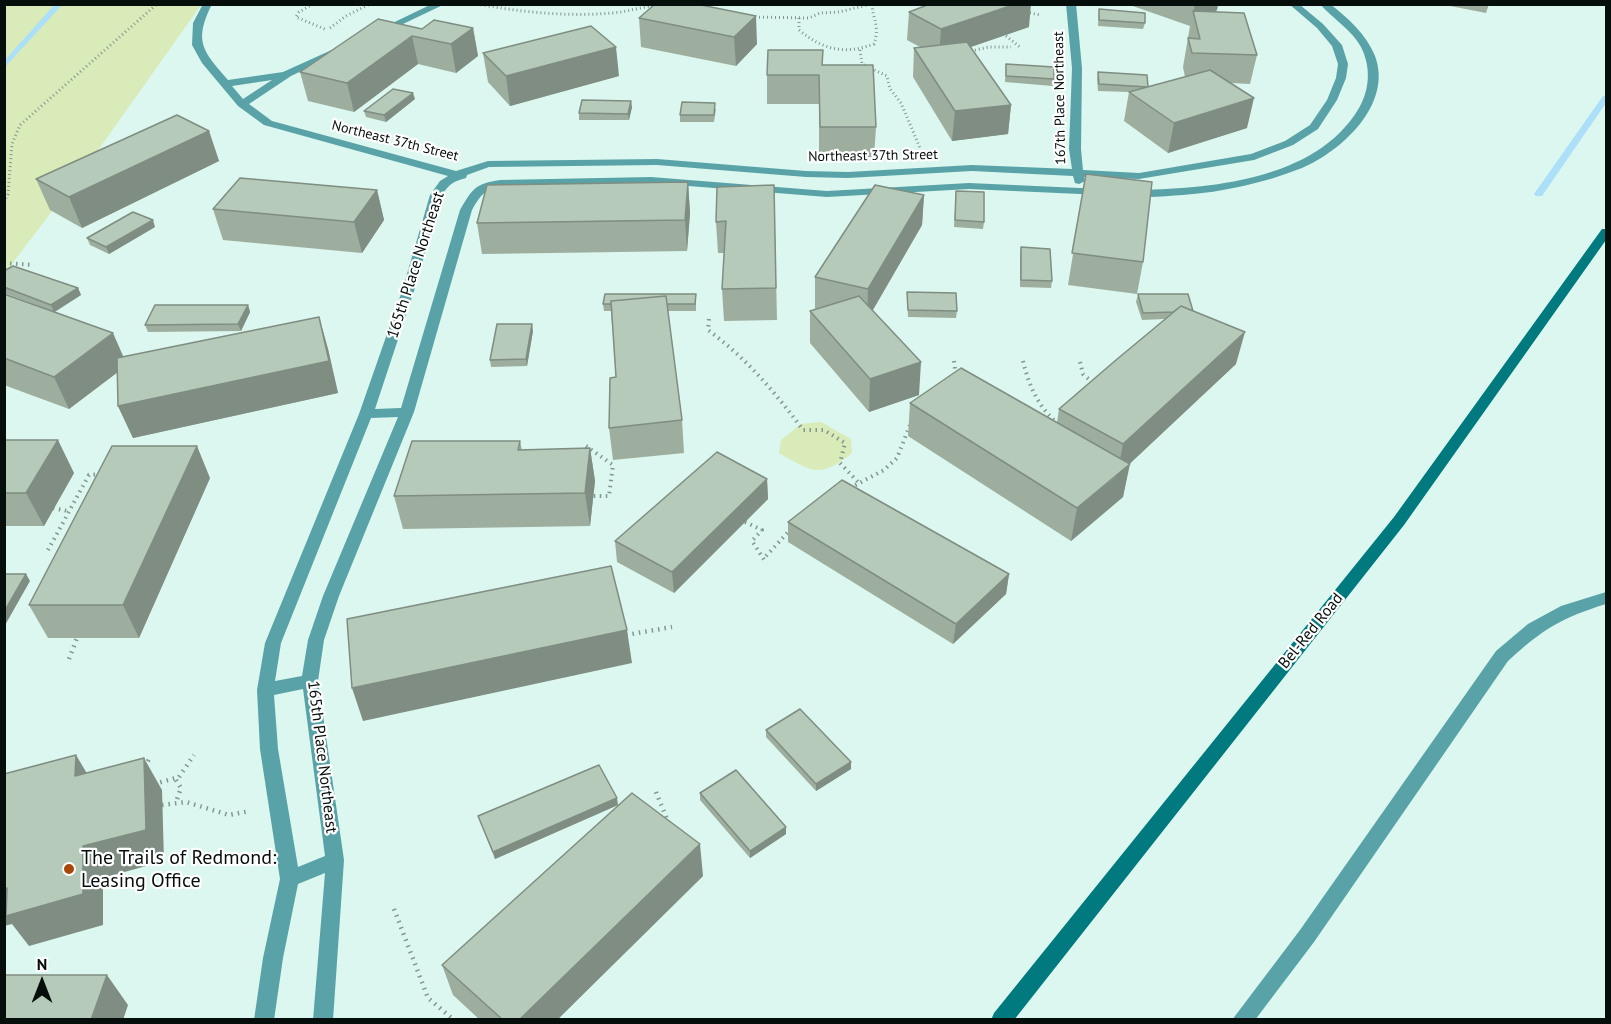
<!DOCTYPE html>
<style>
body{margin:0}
#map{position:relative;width:1611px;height:1024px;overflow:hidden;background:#dbf7ef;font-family:"PT Sans",sans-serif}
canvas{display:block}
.frame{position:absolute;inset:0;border:6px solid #050e0b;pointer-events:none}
.north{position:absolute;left:12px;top:952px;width:60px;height:60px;-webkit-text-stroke:4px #fff;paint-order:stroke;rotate:0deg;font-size:16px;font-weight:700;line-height:24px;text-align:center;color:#050e0b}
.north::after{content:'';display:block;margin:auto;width:21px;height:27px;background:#050e0b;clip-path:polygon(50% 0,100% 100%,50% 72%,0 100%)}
</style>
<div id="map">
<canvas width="1611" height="1024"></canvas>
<div class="frame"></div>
<div class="north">N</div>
</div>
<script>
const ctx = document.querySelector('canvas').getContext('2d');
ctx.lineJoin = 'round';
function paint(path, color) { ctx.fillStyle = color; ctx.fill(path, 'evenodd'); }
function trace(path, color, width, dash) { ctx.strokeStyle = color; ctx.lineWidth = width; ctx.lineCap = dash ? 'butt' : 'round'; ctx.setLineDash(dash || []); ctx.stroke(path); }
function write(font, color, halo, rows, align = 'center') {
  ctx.font = font + ' "PT Sans",sans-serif'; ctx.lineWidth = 4.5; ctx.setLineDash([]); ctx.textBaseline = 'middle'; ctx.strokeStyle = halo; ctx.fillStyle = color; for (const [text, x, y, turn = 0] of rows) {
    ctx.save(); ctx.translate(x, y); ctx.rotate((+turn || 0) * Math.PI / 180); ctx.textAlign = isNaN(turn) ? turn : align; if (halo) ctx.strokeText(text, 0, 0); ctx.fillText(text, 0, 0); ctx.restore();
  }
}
const green = new Path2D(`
 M5,5H201L94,156L5,273Z
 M821,422L851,439L852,453C820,479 812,472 779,453L781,440L801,424Z`);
const stream = new Path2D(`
 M55,4H63L4,68V61Z
 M1603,96H1606V103L1542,196H1536L1534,194Z`);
const pathFar2 = new Path2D(`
 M313,4L299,12L296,17L327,30
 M477,4C521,12 567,17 612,13C628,12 642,6 658,6
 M1026,12L1040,15
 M751,17L809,18L820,13L839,12L871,4
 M799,18V30C823,50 845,55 874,44C881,24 870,14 873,4
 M330,28L346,16L370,4
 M1006,36L1021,48
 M860,50L862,64L887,76L890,89L901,103L920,148
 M971,51L989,47H1011
 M4,202L8,194L12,144L20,125L157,4`);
const pathFar1 = new Path2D(`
 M4,263L34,265
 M709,319L708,330C746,358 775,392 803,430H824L845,443L840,463L859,483
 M954,361L956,377
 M1023,361C1029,385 1037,405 1056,422
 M1080,362L1083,374L1093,383
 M586,446L613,465L609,496H593
 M850,488L884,470L897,458L910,425
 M53,508L68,511
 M745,522L762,530L752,541L765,561
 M48,550L89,475L102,474
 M766,556L790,530`);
const path = new Path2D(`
 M626,635L672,627
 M69,659L77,638
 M145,767L149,759
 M176,780L181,788L176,802
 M154,784L179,777L194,755
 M656,792L669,824
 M162,805L186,802L229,815L250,811
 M394,909L428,998L454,1020`);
const lane = new Path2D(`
 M1606,592V604C1561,618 1543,629 1508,661L1314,942L1255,1020H1232L1300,930L1496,651L1528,624L1561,606Z`);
const street = new Path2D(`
 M203,4H212C193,42 203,51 228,80L283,72L336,48L345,50L291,76L249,104L272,121L456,171L488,161L657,159L806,171L848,172L972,165L1072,169L1069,149L1072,68L1066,4H1076L1082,68L1081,149L1083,170L1139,173L1251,154L1285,141L1310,125L1327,100L1336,78L1338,64L1332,46L1317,28L1289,4H1299L1323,24L1342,45L1348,64L1346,78L1337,100L1318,129L1293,145L1254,160L1139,179L1084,177L1085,181L1079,184L1075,183L1073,176L972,171L848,178L806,177L657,165L489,167L467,175L466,178C454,181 449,184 442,195L414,291L375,409L401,408L460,210C473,188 475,184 500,180L651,177L827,191L969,183L1102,189L1108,192L1102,195L969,189L827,197L651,183L500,186C484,190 480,196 472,210L414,412L339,596L324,640L318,681L344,860L333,1020H313L325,873L298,884L283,958L274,1020H254L263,958L280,879L260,749L257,690L265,643L359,414L402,291L430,195L440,181L448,176L264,125L238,106L202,63L192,45L193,23ZM272,80L243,99L232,86ZM398,417L323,596L308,640L302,676L275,681L281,643L371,418ZM303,689L325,856L298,867L278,749L274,695Z
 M432,4H445L384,33L376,31Z
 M1320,4H1330C1348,18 1366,34 1375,56C1393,104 1342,151 1302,168C1264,183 1223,192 1183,195C1165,196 1145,199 1128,195L1126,193L1132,190C1208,189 1316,181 1359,108C1370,89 1371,67 1361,47C1351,29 1333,19 1320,4Z`);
const secondary = new Path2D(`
 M1602,229H1606V240L1404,525L1014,1020H991L994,1013L1394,517Z`);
const wall = new Path2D(`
 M655,4L757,44L736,66L641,47L639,18Z
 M1127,4H1218L1217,10L1215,12L1257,55L1250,84L1231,83L1247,128L1168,153L1124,121L1129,92L1098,91L1097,79L1098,72L1148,87L1185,77L1183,67L1190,26Z
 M1440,4H1489L1486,13Z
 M1099,9L1145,23L1143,29L1098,26Z
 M909,12L1029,27L970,47L1011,105L1008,134L952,141L913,77L914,48L920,47L907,40Z
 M473,28L478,56L456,73L418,64L354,112L308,101L300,72L422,29Z
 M483,53L619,76L510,106L488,82Z
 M1006,64L1054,79L1053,86L1005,82Z
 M823,65L876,127L874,157H819V104H767V75Z
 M415,99L386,122L366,117L364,111Z
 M632,107L629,120H579V113Z
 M716,109L714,122H680V115Z
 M209,131L219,161L82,228L50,210L36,179Z
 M1086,174L1143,262L1137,294L1068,285Z
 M688,182L690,213L687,251L482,254L477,223Z
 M774,185L777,320L724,321L722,289L724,253H718L716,222Z
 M377,190L384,220L362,253L223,240L213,209Z
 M956,191L984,222L983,229L954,227Z
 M924,195L922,225L873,310L919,395L869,412L810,343V311L815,309V277Z
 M155,227L109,254L90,245L87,238Z
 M1021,247L1052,281L1051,288L1020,287V254Z
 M4,271L78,288L81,295L55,312L123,357L319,317L328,349L338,393L133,438L118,406V372L69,409L4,385V294L42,307L4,293Z
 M907,292L957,311L956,318L908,317Z
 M1138,294L1193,311L1236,364L1129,464L1123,497L1071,541L908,436L910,403L1057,423L1059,409L1165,319L1142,320L1136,302Z
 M696,301V311H668L682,420L684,453L613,460L609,428L616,377L611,311H604L603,304Z
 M248,305L250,312L241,331L148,332L145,325Z
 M533,331L527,366L491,367L490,360Z
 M4,440L74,473L44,526H4Z
 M520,441L522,450L590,448L595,481L590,526L403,529L394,496Z
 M210,478L139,638H48L29,605Z
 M767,479L768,499L674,593L617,562L615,541Z
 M788,522L1009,574L1006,594L953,644L788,542Z
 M766,730L851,769L816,791L766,737Z
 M700,793L786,827V834L750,858L700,800Z
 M618,805L495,859L478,816Z
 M703,876L557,1020H480L453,995L442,965Z`);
const shadedWall = new Path2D(`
 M1016,4H1031L1029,27L939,58L941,29Z
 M1195,4H1218L1217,10L1196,23L1193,13Z
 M756,16L757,44L736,66L734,37Z
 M473,28L478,56L456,73L451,44Z
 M412,36L418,64L354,112L347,83Z
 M616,47L619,76L510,106L506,76Z
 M413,93L415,99L386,122L384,115Z
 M1254,98L1247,128L1168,153L1174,123Z
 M631,101L632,107L629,120L628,114Z
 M1011,105L1008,134L952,141L955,111Z
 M209,131L219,161L82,228L69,197Z
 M688,182L690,213L687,251L685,220Z
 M377,190L384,220L362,253L354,222Z
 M924,195L922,225L867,320L868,289Z
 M153,220L155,227L109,254L106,247Z
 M78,288L81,295L54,312L51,305Z
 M248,305L250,312L241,331L238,324Z
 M319,317L328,349L338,393L133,438L118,406Z
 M532,324L533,331L527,366L526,359Z
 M1245,332L1236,364L1121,472L1130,464L1123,497L1071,541L1077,508L1117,476L1123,444Z
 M113,333L127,365L69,409L54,377Z
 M921,362L919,395L869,412L870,379Z
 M58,440L74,473L44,526L26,493Z
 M197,446L210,478L139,638L123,605Z
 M590,448L595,481L590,526L585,493Z
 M767,479L768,499L674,593L672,572Z
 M26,574L30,581L4,627V612Z
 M1009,574L1006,594L953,644L956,624Z
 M627,630L632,663L363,721L352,688Z
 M76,755L95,787L75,776Z
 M144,758L162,790L164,861L103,878V925L29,946L12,924L4,926V889Z
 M851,762V769L816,791V784Z
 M617,798L618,805L495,859L493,852Z
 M786,827V834L750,858V851Z
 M700,844L703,876L557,1020H519Z
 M107,975L128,1005L123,1020H91Z`);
const building = new Path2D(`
 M655,4H696L756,16L734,37L639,18Z
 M930,4H1016L941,29L909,12Z
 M1099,9L1145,13V23L1099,20Z
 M1193,11L1244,13L1257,55L1192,53L1188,38L1200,39Z
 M378,19L422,29L434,20L473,28L451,44L412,36L347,83L300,72Z
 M591,26L616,47L506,76L483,53Z
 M967,42L1011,105L955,111L914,48Z
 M768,50H823L822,65H873L876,127H820L819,75H767Z
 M1006,64L1054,67V79L1006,76Z
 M1210,70L1254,98L1174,123L1129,92Z
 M1098,72L1147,75L1148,87L1099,84Z
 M393,89L413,93L384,115L364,111Z
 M582,100L631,101L628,114L579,113Z
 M682,102L715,103L714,115H680Z
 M177,115L209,131L69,197L36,179Z
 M1086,174L1152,182L1143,262L1072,253Z
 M240,178L377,190L354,222L213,209Z
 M688,182L685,220L477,223L487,185Z
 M774,185L776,288L722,289L726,221L716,222L717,187Z
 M875,185L924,195L868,289L815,277Z
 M956,191L984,192V222L955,220Z
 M133,212L153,220L106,247L87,238Z
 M1021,247L1050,249L1052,281L1021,280Z
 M13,266L78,288L51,305L4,287V271Z
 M907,292L956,293L957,311L908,310Z
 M4,294L113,333L54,377L4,358Z
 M605,294H696L695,304H667L666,296L611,301V304H603Z
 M1138,294H1188L1193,311L1181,306L1173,312L1143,313Z
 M666,296L682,420L609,428L610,378L616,377L611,301Z
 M859,296L921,362L870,379L810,311Z
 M155,305H248L238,324L145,325Z
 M1181,306L1245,332L1123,444L1059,409L1116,360Z
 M319,317L329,361L118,406L117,358Z
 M497,324H532L526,359L490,360Z
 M961,368L1130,464L1077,508L910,403Z
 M4,440H58L26,493H4Z
 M412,441H520L518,450L590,448L585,493L394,496Z
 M112,446H197L123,605H29Z
 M717,452L767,479L672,572L615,541Z
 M842,480L1009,574L956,624L788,522Z
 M611,566L627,630L352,688L347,619Z
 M4,574H26L4,612Z
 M800,709L851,762L816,784L766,730Z
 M76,755L75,776L144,758L146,830L83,846V894L6,916L7,888L4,889V774Z
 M599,765L617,798L493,852L478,816Z
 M736,770L786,827L750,851L700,793Z
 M632,793L700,844L519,1020H503L442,965Z
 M4,975H107L91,1020H4Z`);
const markers = [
 [69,869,6,"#a94708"]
];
const farStreetnames = [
 ["167th Place Northeast",1060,98,-91],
 ["Northeast 37th Street",395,141,14],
 ["Northeast 37th Street",873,156,-1]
];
const streetNames = [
 ["165th Place Northeast",416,265,-72],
 ["Bel-Red Road",1311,631,-51],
 ["165th Place Northeast",322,757,83]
];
const nearPoinames = [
 ["The Trails of Redmond:",81,858],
 ["Leasing Office",81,881]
];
paint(green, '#d9ebb8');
paint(stream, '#ace0f8');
trace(pathFar2, '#839791', 3, [1, 3]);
trace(pathFar1, '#839791', 4, [1.5, 4.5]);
trace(path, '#839791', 4.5, [1.5, 5]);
paint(lane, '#59a3a8');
paint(street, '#59a3a8');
paint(secondary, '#00797f');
paint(wall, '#9dae9f');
paint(shadedWall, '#7f8d82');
paint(building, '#b6cab9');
trace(building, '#7f8d82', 1.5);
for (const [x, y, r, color] of markers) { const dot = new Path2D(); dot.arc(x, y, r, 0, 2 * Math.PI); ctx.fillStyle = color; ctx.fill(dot); trace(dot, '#fff', 2); }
write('14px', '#050e0b', '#fff', farStreetnames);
write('16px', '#050e0b', '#fff', streetNames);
write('20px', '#050e0b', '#fff', nearPoinames, 'left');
</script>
